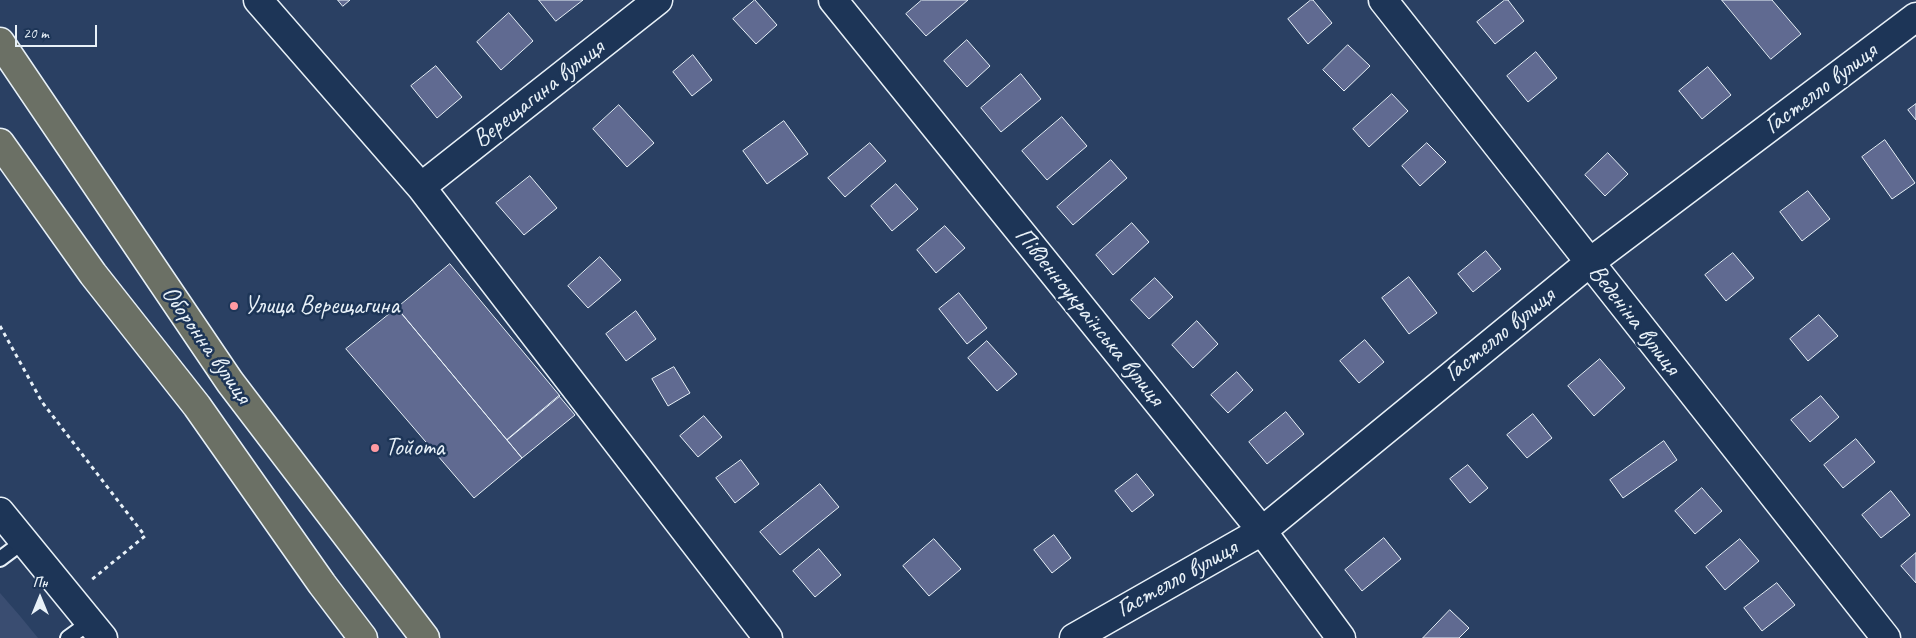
<!DOCTYPE html>
<meta charset="utf-8">
<style>
body{margin:0}
#map{position:relative;width:1916px;height:638px;overflow:hidden;background:#2a4063;font-family:Caveat,sans-serif}
canvas{display:block}
.north{position:absolute;left:15px;top:573px;width:50px;height:50px;-webkit-text-stroke:4px #1d3557;paint-order:stroke;rotate:0deg;font-size:14px;font-weight:700;line-height:20px;text-align:center;color:#e8f1f8}
.north::after{content:'';display:block;margin:auto;width:18px;height:22px;background:#e8f1f8;clip-path:polygon(50% 0,100% 100%,50% 72%,0 100%)}
.scale{position:absolute;left:15px;top:25px;width:82px;height:22px;box-sizing:border-box;border:2px solid #e8f1f8;border-top:0;padding-left:6px;font-size:15px;line-height:18px;white-space:nowrap;color:#e8f1f8;-webkit-text-stroke:4px #1d3557;paint-order:stroke}
</style>
<div id="map">
<canvas width="1916" height="638"></canvas>
<div class="north">Пн</div>
<div class="scale">20 m</div>
</div>
<script>
const ctx = document.querySelector('canvas').getContext('2d');
ctx.lineJoin = 'round';
function paint(path, color) { ctx.fillStyle = color; ctx.fill(path, 'evenodd'); }
function trace(path, color, width, dash) { ctx.strokeStyle = color; ctx.lineWidth = width; ctx.lineCap = dash ? 'butt' : 'round'; ctx.setLineDash(dash || []); ctx.stroke(path); }
function write(font, color, halo, rows, align = 'center') {
  ctx.font = font + ' Caveat,sans-serif'; ctx.lineWidth = 5; ctx.setLineDash([]); ctx.textBaseline = 'middle'; ctx.strokeStyle = halo; ctx.fillStyle = color; for (const [text, x, y, turn = 0] of rows) {
    ctx.save(); ctx.translate(x, y); ctx.rotate((+turn || 0) * Math.PI / 180); ctx.textAlign = isNaN(turn) ? turn : align; if (halo) ctx.strokeText(text, 0, 0); ctx.fillText(text, 0, 0); ctx.restore();
  }
}
const built = new Path2D(`
 M0,593L20,616L38,638H0Z`);
const building = new Path2D(`
 M338,0H350L343,6Z
 M539,0H583L556,21Z
 M755,0L777,25L756,44L733,19Z
 M922,0H968L926,36L906,14Z
 M1311,0H1313L1332,23L1308,44L1288,19Z
 M1505,0H1508L1524,21L1495,44L1477,22Z
 M1722,0H1772L1801,34L1771,59Z
 M509,13L533,41L501,70L477,42Z
 M967,40L990,66L967,87L944,61Z
 M1348,45L1370,66L1344,91L1323,70Z
 M1536,52L1557,78L1528,102L1507,76Z
 M693,55L712,80L692,96L673,72Z
 M436,66L462,97L437,118L411,86Z
 M1708,67L1731,95L1702,119L1679,91Z
 M1021,74L1041,99L1001,132L981,108Z
 M1392,94L1408,111L1369,147L1353,129Z
 M1916,104V120L1908,110Z
 M619,105L654,143L627,167L593,129Z
 M1062,117L1087,146L1047,180L1022,151Z
 M784,121L808,154L767,184L743,151Z
 M1885,140L1915,183L1892,199L1862,157Z
 M870,143L886,161L845,197L828,178Z
 M1427,143L1446,162L1420,186L1402,166Z
 M1608,153L1628,174L1605,196L1585,175Z
 M1111,160L1127,178L1073,225L1057,207Z
 M530,176L557,208L524,235L496,203Z
 M896,184L918,209L892,231L871,206Z
 M1808,191L1830,219L1802,241L1780,212Z
 M1132,223L1149,242L1113,275L1096,255Z
 M945,226L965,248L936,273L917,250Z
 M1486,251L1501,269L1473,292L1458,274Z
 M1733,253L1754,278L1726,301L1705,275Z
 M600,257L621,280L588,308L568,286Z
 M450,264L560,396L507,440L397,308Z
 M1409,277L1437,313L1409,334L1382,298Z
 M1155,278L1173,297L1149,319L1131,300Z
 M959,293L987,328L967,344L939,309Z
 M397,308L522,458L474,498L346,349Z
 M636,311L656,339L626,361L606,334Z
 M1819,315L1838,336L1808,361L1790,339Z
 M1197,321L1218,344L1193,368L1172,345Z
 M1365,340L1384,362L1359,383L1340,361Z
 M987,341L1017,374L997,391L968,358Z
 M1600,359L1625,388L1594,416L1568,386Z
 M674,367L690,393L668,406L652,379Z
 M1237,372L1253,390L1228,413L1211,395Z
 M559,396L575,415L522,458L507,440Z
 M1821,396L1839,417L1810,442L1791,420Z
 M1286,412L1304,434L1267,464L1249,442Z
 M1533,414L1552,438L1527,458L1507,435Z
 M704,416L722,437L698,457L680,436Z
 M1856,439L1875,462L1843,488L1824,465Z
 M1664,441L1677,460L1623,498L1610,480Z
 M741,460L759,484L735,503L716,478Z
 M1468,465L1488,488L1470,503L1450,479Z
 M1137,474L1154,495L1132,512L1115,491Z
 M820,484L839,507L780,555L760,532Z
 M1702,488L1722,511L1695,534L1675,511Z
 M1891,491L1910,515L1881,538L1862,515Z
 M1054,535L1071,558L1052,573L1034,550Z
 M1384,538L1401,559L1362,591L1345,570Z
 M934,539L961,569L929,596L903,566Z
 M1740,539L1759,561L1725,590L1706,567Z
 M819,549L841,575L815,597L793,571Z
 M1916,553V583L1901,566Z
 M1777,583L1795,605L1762,631L1744,608Z
 M1450,610L1469,628L1459,638H1423Z`);
const path = new Path2D(`
 M0,326L42,402L145,536L90,581`);
const service = new Path2D(`
 M0,559L24,541
 M68,638L90,622`);
const minor = new Path2D(`
 M258,0L421,187L768,638
 M833,0L1262,531L1341,638
 M1383,0L1886,638
 M421,187L658,0
 M0,512L103,638
 M1074,638L1262,531L1589,263L1916,17`);
const primary = new Path2D(`
 M0,42L230,382L425,638
 M0,143L93,274L197,406L322,584L363,638`);
const markers = [
 [234,306,5,"#ff9aa2"],
 [375,448,5,"#ff9aa2"]
];
const streetNames = [
 ["Гастелло вулиця",1821,89,-37],
 ["Верещагина вулиця",539,94,-38],
 ["Південноукраїнська вулиця",1089,317,51],
 ["Веденіна вулиця",1634,320,52],
 ["Гастелло вулиця",1500,335,-39],
 ["Оборонна вулиця",206,345,55],
 ["Гастелло вулиця",1177,579,-29]
];
const poiNames = [
 ["Улица Верещагина",244,306],
 ["Тойота",385,448]
];
paint(built, '#3a4d71');
paint(building, '#606a91');
trace(building, '#e8f1f8', 1);
trace(service, '#e8f1f8', 18);
trace(minor, '#e8f1f8', 31);
trace(primary, '#e8f1f8', 31);
trace(path, '#e8f1f8', 3, [4, 4]);
trace(service, '#1d3557', 14);
trace(minor, '#1d3557', 28);
trace(primary, '#6b7065', 28);
for (const [x, y, r, color] of markers) { const dot = new Path2D(); dot.arc(x, y, r, 0, 2 * Math.PI); ctx.fillStyle = color; ctx.fill(dot); trace(dot, '#1d3557', 2); }
write('25px', '#e8f1f8', '#1d3557', streetNames);
write('25px', '#e8f1f8', '#1d3557', poiNames, 'left');
</script>
